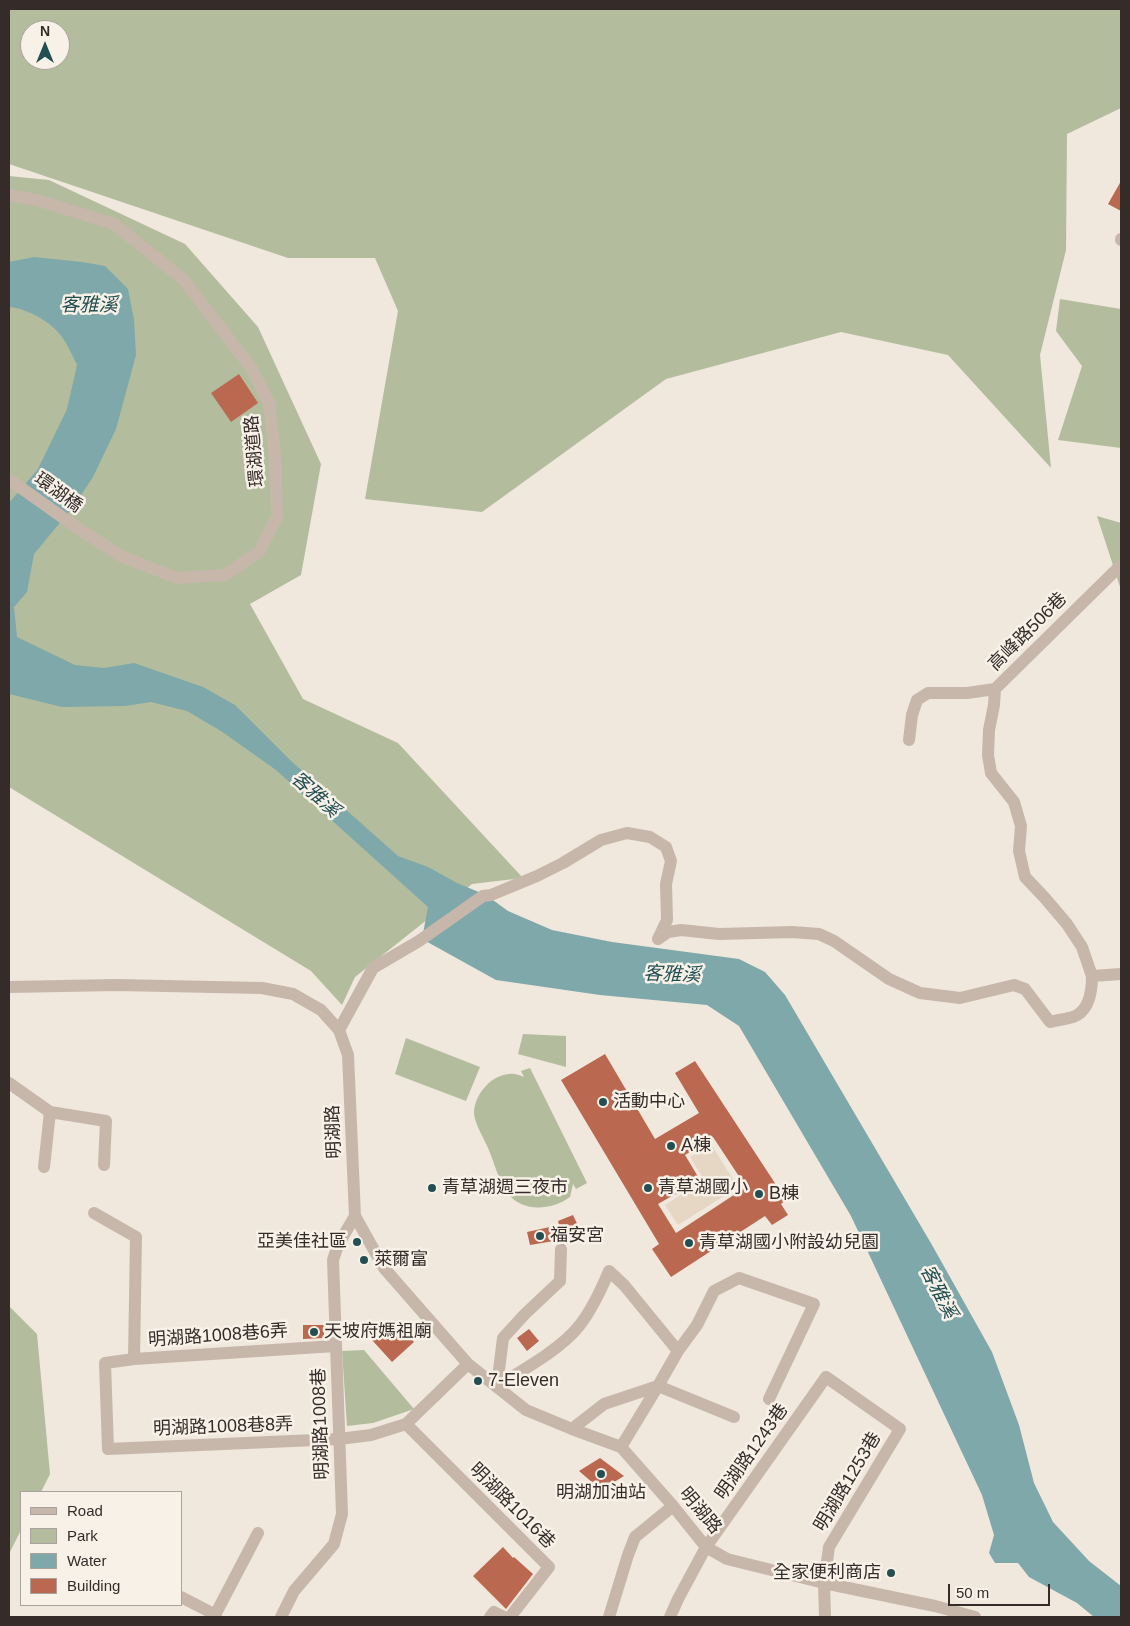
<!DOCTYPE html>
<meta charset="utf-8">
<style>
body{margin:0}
#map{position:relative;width:1130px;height:1626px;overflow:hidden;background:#f0e7dd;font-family:Helvetica,sans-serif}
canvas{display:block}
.frame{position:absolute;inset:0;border:10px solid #352c29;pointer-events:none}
.legend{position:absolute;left:20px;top:1491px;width:162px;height:115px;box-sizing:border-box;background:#f8f1e8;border:1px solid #aaa29c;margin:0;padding:6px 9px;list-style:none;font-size:15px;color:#352c29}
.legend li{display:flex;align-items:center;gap:10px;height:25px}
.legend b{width:25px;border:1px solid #aaa29c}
.north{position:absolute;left:20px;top:20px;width:50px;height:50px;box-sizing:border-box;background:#f8f1e8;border:1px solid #aaa29c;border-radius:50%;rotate:0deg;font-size:14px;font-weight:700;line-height:20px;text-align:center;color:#352c29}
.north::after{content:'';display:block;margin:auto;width:18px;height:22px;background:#224f52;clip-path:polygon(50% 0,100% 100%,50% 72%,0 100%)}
.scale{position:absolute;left:948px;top:1584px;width:102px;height:22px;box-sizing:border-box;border:2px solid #352c29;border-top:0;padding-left:6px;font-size:15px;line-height:18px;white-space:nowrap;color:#352c29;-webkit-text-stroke:4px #f8f1e8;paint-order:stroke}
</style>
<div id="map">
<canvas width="1130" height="1626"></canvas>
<div class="frame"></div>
<ul class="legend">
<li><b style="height:6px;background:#c7b7aa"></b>Road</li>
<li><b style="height:14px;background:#b3bd9e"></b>Park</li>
<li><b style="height:14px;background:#7ea8aa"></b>Water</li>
<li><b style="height:14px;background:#ba6950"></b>Building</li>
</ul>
<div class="north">N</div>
<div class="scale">50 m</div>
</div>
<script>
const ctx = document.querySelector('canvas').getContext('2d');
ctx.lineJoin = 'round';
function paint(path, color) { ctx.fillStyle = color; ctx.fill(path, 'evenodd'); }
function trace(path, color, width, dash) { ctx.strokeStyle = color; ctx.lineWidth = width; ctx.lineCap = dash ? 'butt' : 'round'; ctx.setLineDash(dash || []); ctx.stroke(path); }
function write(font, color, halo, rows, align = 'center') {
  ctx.font = font + ' Helvetica,"Noto Sans TC",sans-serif'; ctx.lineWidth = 5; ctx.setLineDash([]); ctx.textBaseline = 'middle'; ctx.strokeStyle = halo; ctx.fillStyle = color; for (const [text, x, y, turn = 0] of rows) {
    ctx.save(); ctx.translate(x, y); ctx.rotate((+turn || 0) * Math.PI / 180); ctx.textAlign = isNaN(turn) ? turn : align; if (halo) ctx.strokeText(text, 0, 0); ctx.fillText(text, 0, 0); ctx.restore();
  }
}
const green = new Path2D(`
 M9,9H1121V108L1067,134L1066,250L1040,355L1051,468L948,355L841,332L666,379L482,512L365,499L398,311L375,258H288L9,164ZM30,30H60V60H30Z
 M9,176L49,180L185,244L258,327L321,464L301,575L250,604L303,699L398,743L523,878L472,884L355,977L342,1005L311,971L9,787Z
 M1060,299L1121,309V448L1058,440L1082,366L1056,331Z
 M1097,516L1121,523V590Z
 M523,1034L566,1036V1067L518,1054Z
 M406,1038L480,1067L466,1101L395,1074Z
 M530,1068L587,1183L576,1189L573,1184L570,1197C551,1211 520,1213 506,1191C498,1178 494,1162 488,1148C484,1139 474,1122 474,1113C474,1095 491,1075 509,1074C514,1073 519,1075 524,1077L521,1071Z
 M9,1306L37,1334L50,1474L41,1492H21V1530L9,1554Z
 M364,1350L414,1409L373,1423L347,1426L342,1351Z`);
const plaza = new Path2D(`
 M711,1144L738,1187L678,1225L665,1205L704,1180L690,1157Z`);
const water = new Path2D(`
 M34,257L82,262L105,266L128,289L134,320L136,355L116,429L93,477L73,507L34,554L27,592L14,607L17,637L75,665L104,668L134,663L203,687L235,705L290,760L398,856L428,867L457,883L486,895L508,911L552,930L612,942L739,959L765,972L785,995L932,1245L992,1352L1019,1425L1034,1483L1053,1522L1089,1561L1121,1586V1617H1094L1077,1603L1029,1577L1018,1563H995L989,1553L994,1535L982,1495L851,1216L739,1026L707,1005L600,995L496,980L422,939L428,907L276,770L221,731L187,711L151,702L125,706L62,707L9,694V503L38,469L67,409L77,365C72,355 68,345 62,337C52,322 26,308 9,307V262Z`);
const building = new Path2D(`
 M1121,181V211L1108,204Z
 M239,374L258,403L231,422L211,393Z
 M605,1054L655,1139L699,1113L675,1073L695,1061L786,1200L781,1204L788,1215L772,1225L765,1216L671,1277L652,1249L659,1244L561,1080ZM713,1137L746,1187L676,1233L658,1204L700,1180L685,1155Z
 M573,1215L581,1232L566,1239L530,1245L527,1232L559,1225L558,1221Z
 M395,1320L414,1342L392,1362L372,1340Z
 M303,1325H324V1338L303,1339Z
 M529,1329L539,1341L527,1351L517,1338Z
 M600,1458L624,1476L601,1490L579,1471Z
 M503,1547L513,1558L514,1557L533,1574L506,1609L473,1576Z`);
const minor = new Path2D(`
 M9,195L37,200L114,224L183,279L252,369L269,403L275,456L277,517L259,552L225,575L177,578L121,556L79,529L17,485L9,480
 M1121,239V240
 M1121,565L995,689L994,705L989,730L988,755L991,773L1014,802L1021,826L1019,851L1025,877L1044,897L1067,924L1082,947L1092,976L1121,974
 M909,740L912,715L917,700L928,693H967L995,689
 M658,939L668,932L681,930L719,934L792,932L819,934L834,941L889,979L920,993L960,998L1014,985L1025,989L1050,1022C1057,1020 1066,1019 1073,1017C1090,1011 1092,991 1092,976
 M9,987L117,985L262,988L293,994L321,1010L339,1030L348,1055L355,1216L384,1268L468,1364L526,1410L572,1429L621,1447L673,1506L706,1547L727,1559L824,1583L935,1606L975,1617
 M339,1030L373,968L419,941L483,896L491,895L537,876L563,863L601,840L627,833L650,837L666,847L671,861L666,884L667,920L658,939
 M9,1083L50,1112L106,1121L104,1165
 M44,1167L50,1112
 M94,1213L136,1237L134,1359
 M335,1346L134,1359L105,1363L108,1449L339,1439L371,1435L406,1424L468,1364
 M497,1386C523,1370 561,1349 579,1326C592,1310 601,1290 609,1271L624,1285L678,1351
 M497,1386L503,1338L525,1314L560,1281L561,1249
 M406,1424L549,1567L510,1617
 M572,1429L604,1404L658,1386L678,1351L697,1325L714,1291L739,1278L814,1304L769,1399
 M621,1447L658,1386L734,1417
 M181,1597L216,1615
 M214,1617L258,1533
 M281,1617L294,1591L334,1544L342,1514L333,1260L338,1245L355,1216
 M490,1617L494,1612L504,1617
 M609,1617L628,1555L635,1537L673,1506
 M670,1617L678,1599L706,1547L826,1377L900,1429L829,1547L824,1583L825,1617`);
const markers = [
 [603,1102,5,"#224f52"],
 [671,1146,5,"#224f52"],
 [432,1188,5,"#224f52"],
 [648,1188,5,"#224f52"],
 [759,1194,5,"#224f52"],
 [540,1236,5,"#224f52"],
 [357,1242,5,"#224f52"],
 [689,1243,5,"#224f52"],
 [364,1260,5,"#224f52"],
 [314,1332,5,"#224f52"],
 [478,1381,5,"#224f52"],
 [601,1474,5,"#224f52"],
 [891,1573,5,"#224f52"]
];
const streetNames = [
 ["環湖道路",255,451,-95],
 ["環湖橋",58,493,36],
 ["高峰路506巷",1028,632,-45],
 ["明湖路",334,1132,-92],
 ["明湖路1008巷6弄",218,1336,-4],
 ["明湖路1008巷",321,1424,-92],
 ["明湖路1008巷8弄",223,1427,-2],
 ["明湖路1243巷",752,1452,-55],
 ["明湖路1253巷",848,1482,-59],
 ["明湖路1016巷",512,1506,45],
 ["明湖路",700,1511,50]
];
const poiNames = [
 ["活動中心",613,1102],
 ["A棟",681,1146],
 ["青草湖週三夜市",442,1188],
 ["青草湖國小",658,1188],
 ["B棟",769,1194],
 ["福安宮",550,1236],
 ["亞美佳社區",347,1242,"right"],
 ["青草湖國小附設幼兒園",699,1243],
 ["萊爾富",374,1260],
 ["天坡府媽祖廟",324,1332],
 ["7-Eleven",488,1381],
 ["明湖加油站",601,1493,"center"],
 ["全家便利商店",881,1573,"right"]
];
const waterNames = [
 ["客雅溪",89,306],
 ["客雅溪",315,795,42],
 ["客雅溪",672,975,2],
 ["客雅溪",938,1292,63]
];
paint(green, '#b3bd9e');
paint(plaza, '#e6d7c5');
paint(water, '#7ea8aa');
paint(building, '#ba6950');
trace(minor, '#c7b7aa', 12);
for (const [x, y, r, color] of markers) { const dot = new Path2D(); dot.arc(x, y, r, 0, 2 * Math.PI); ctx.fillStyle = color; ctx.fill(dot); trace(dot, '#f8f1e8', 2); }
write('18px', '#352c29', '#f8f1e8', streetNames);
write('18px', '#352c29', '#f8f1e8', poiNames, 'left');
write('italic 19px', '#224f52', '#f8f1e8', waterNames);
</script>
